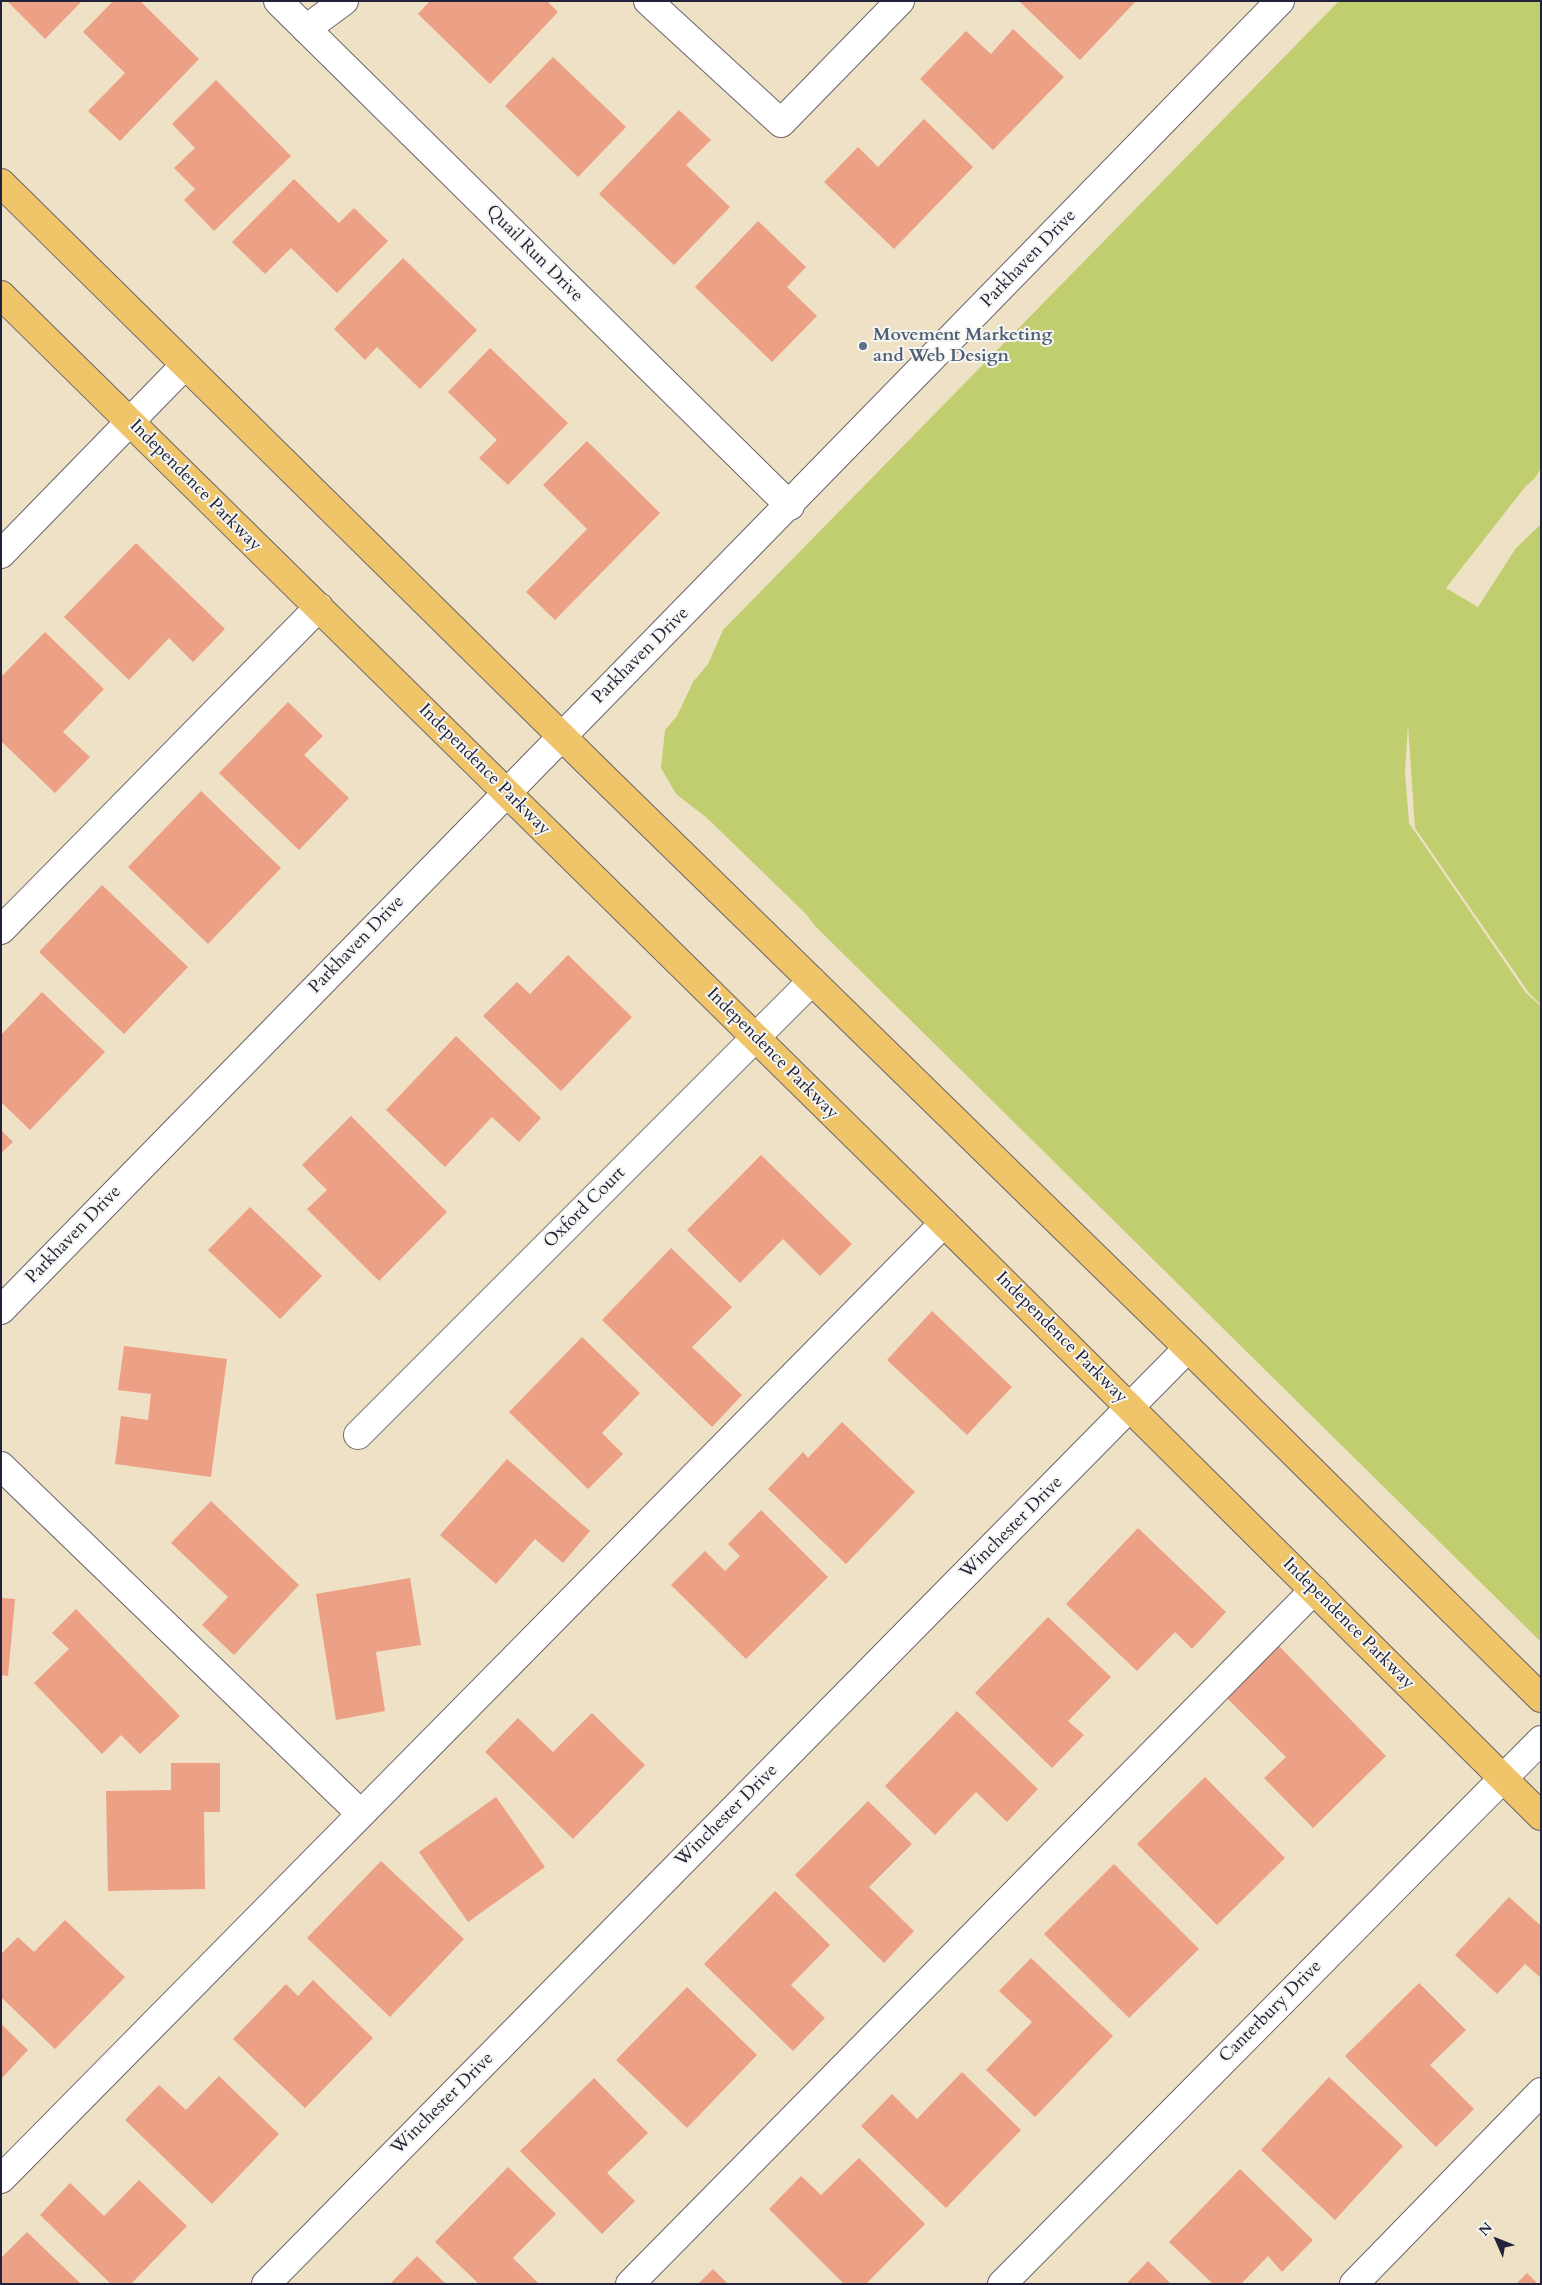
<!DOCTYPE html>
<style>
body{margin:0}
#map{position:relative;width:1542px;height:2285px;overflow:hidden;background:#efe1c5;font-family:Cardo,serif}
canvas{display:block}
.frame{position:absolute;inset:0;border:2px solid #22223b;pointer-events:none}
.north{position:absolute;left:1472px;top:2215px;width:50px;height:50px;-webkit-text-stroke:4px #f6f6f2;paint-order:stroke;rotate:314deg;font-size:14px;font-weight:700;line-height:20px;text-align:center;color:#22223b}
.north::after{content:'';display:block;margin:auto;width:18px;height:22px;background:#22223b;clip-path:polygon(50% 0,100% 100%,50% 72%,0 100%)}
</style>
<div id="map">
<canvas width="1542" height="2285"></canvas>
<div class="frame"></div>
<div class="north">N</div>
</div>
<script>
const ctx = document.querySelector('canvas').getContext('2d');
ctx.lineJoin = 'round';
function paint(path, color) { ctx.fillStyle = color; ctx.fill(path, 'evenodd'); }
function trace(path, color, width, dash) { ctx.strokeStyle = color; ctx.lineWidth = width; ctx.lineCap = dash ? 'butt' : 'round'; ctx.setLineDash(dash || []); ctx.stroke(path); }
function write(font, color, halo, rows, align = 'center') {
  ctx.font = font + ' Cardo,serif'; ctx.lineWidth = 4; ctx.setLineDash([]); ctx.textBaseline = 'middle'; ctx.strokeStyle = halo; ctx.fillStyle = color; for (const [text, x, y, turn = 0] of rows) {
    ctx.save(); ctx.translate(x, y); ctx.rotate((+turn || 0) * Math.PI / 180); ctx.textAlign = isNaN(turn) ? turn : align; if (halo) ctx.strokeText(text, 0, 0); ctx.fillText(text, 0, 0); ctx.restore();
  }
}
const green = new Path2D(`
 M1339,1H1541V468L1535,478L1525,487L1446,588L1478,607L1516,548L1541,524V1005L1529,993L1415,828L1408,725L1405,772L1409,823L1526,993L1541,1006V1642L815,926L806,914L707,818L676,794L661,768L665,730L677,716L693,682L708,664L723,630Z`);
const building = new Path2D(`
 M7,1H82L45,39Z
 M113,1H140L199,59L120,141L88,111L125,73L83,32Z
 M430,1H547L558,12L490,84L418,14Z
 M1019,1H1136L1080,60Z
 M1013,29L1064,77L993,150L920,79L966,31L991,54Z
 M553,57L626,127L578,177L505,106Z
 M216,80L291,156L214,231L184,200L195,189L174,168L195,148L172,124Z
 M679,110L711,140L686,165L730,207L674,265L599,194Z
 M924,119L973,167L894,249L824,182L858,147L878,167Z
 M294,179L339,223L354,208L388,241L337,293L291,248L265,274L232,242Z
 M758,221L806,267L787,287L817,316L772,362L695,287Z
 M403,258L477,330L420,389L377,347L365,360L334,329Z
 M490,348L568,423L508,485L479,458L497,440L448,392Z
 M587,441L660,513L555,620L526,592L587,529L543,485Z
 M136,543L225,629L193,662L169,638L129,680L64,617Z
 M45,632L104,689L63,732L90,757L55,793L1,741V677Z
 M288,702L323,736L304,755L349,798L299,850L219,773Z
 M201,791L281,868L208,944L128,867Z
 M102,885L188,967L124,1034L39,952Z
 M568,955L632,1017L561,1091L483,1016L517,982L530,994Z
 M42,992L105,1052L30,1130L1,1102V1035Z
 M456,1036L541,1118L519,1142L492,1117L445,1167L386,1110Z
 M351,1116L447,1212L379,1281L307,1209L327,1190L302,1165Z
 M1,1130L13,1142L1,1153Z
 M761,1155L852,1244L820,1276L783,1239L740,1283L687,1230Z
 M250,1207L322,1276L280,1319L208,1250Z
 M671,1248L732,1307L692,1347L742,1395L712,1427L602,1320Z
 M932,1311L1012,1387L967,1435L887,1360Z
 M582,1337L640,1393L602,1433L623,1454L588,1489L509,1412Z
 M124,1346L227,1359L211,1477L115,1464L121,1416L148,1420L151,1394L118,1390Z
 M842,1422L915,1492L846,1564L768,1489L803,1452L808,1458Z
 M507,1459L590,1531L563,1563L535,1539L496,1584L440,1535Z
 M211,1501L299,1585L234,1655L202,1625L228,1597L171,1543Z
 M761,1510L828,1577L746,1659L671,1585L705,1551L725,1571L740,1556L728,1544Z
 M1138,1528L1226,1612L1192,1649L1175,1632L1137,1671L1066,1604Z
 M410,1578L421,1645L376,1652L385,1711L336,1720L316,1594Z
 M1,1598L15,1599L8,1676L1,1675Z
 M76,1609L180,1716L140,1754L121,1735L102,1754L34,1683L69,1649L52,1633Z
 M1048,1617L1111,1677L1068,1721L1084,1735L1052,1768L975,1693Z
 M1279,1646L1386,1756L1313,1828L1264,1778L1286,1757L1227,1698Z
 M957,1711L1038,1789L1007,1822L976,1792L935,1835L885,1786Z
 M592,1713L645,1765L573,1839L485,1752L518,1718L553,1752Z
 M171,1763H220V1812H204L205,1889L108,1891L106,1791L171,1790Z
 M1205,1777L1285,1858L1217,1925L1137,1844Z
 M496,1797L545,1867L468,1922L419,1852Z
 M868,1801L912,1844L869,1887L914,1931L884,1963L795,1875Z
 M381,1861L464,1939L390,2017L307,1938Z
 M1114,1864L1199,1949L1129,2018L1044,1934Z
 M775,1891L830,1945L791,1985L825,2018L793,2051L704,1964Z
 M1509,1897L1541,1926V1978L1525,1964L1497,1994L1455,1955Z
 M65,1920L125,1977L55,2049L1,1997V1954L18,1937L34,1952Z
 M1031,1958L1113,2036L1035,2117L986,2070L1032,2022L999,1991Z
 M313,1980L373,2038L305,2108L233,2039L286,1984L298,1996Z
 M1419,1983L1466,2030L1430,2065L1474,2109L1436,2147L1345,2056Z
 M687,1987L757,2055L687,2128L616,2060Z
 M1,2024L28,2050L1,2079Z
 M962,2072L1021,2130L946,2208L861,2126L892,2094L917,2119Z
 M219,2076L279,2134L212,2204L125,2120L159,2085L186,2110Z
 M1329,2077L1403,2146L1335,2220L1261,2150Z
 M594,2078L648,2133L607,2173L635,2201L602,2234L520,2151Z
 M859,2158L925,2224L866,2284H844L769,2209L801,2176L821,2195Z
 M508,2167L556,2214L513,2258L539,2284H479L435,2242Z
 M1240,2169L1313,2240L1282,2272L1268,2256L1241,2284H1213L1169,2242Z
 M139,2180L187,2226L131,2284H111L40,2215L70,2183L104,2216Z
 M27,2232L81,2284H1V2258Z
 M417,2256L446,2284H390Z
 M1148,2261L1171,2284H1126Z
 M713,2269L728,2284H698Z
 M1527,2273L1538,2284H1516Z`);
const minor = new Path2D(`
 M278,1L790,506
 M648,1L781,123L900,1
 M306,29L344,1
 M1,554L185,365
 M1,930L319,607
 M1,1310C427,873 855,439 1280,1
 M358,1435L812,981
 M1,1466L361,1814
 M1,2179L944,1223
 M266,2284L1188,1348
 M630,2284L1314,1590
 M1002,2284L1541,1740
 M1354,2284L1541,2092`);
const major = new Path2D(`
 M1,183L603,777L1188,1348L1541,1698
 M1,295L944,1223L1541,1816`);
const markers = [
 [863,346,5,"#5c6f8a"]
];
const streetNames = [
 ["Quail Run Drive",534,254,45],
 ["Parkhaven Drive",1029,259,-46],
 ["Independence Parkway",195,486,45],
 ["Parkhaven Drive",641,656,-45],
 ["Independence Parkway",484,770,45],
 ["Parkhaven Drive",357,945,-46],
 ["Independence Parkway",772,1054,45],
 ["Oxford Court",585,1208,-45],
 ["Parkhaven Drive",74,1235,-46],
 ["Independence Parkway",1061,1338,45],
 ["Winchester Drive",1012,1528,-45],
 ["Independence Parkway",1348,1624,45],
 ["Winchester Drive",727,1816,-45],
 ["Canterbury Drive",1271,2012,-45],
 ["Winchester Drive",443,2104,-45]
];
const serviceNames = [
 ["Movement Marketing",873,336],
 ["and Web Design",873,357]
];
paint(green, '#c1ce70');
paint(building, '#eca085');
trace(minor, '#6a656b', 30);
trace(major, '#6a656b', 30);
trace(minor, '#fff', 28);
trace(major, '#f0c469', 28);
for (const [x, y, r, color] of markers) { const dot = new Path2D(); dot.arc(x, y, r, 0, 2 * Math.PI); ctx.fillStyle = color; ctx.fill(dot); trace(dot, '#f6f6f2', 2); }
write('18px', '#22223b', '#f6f6f2', streetNames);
write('bold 18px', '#4e5e75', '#f6f6f2', serviceNames, 'left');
</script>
